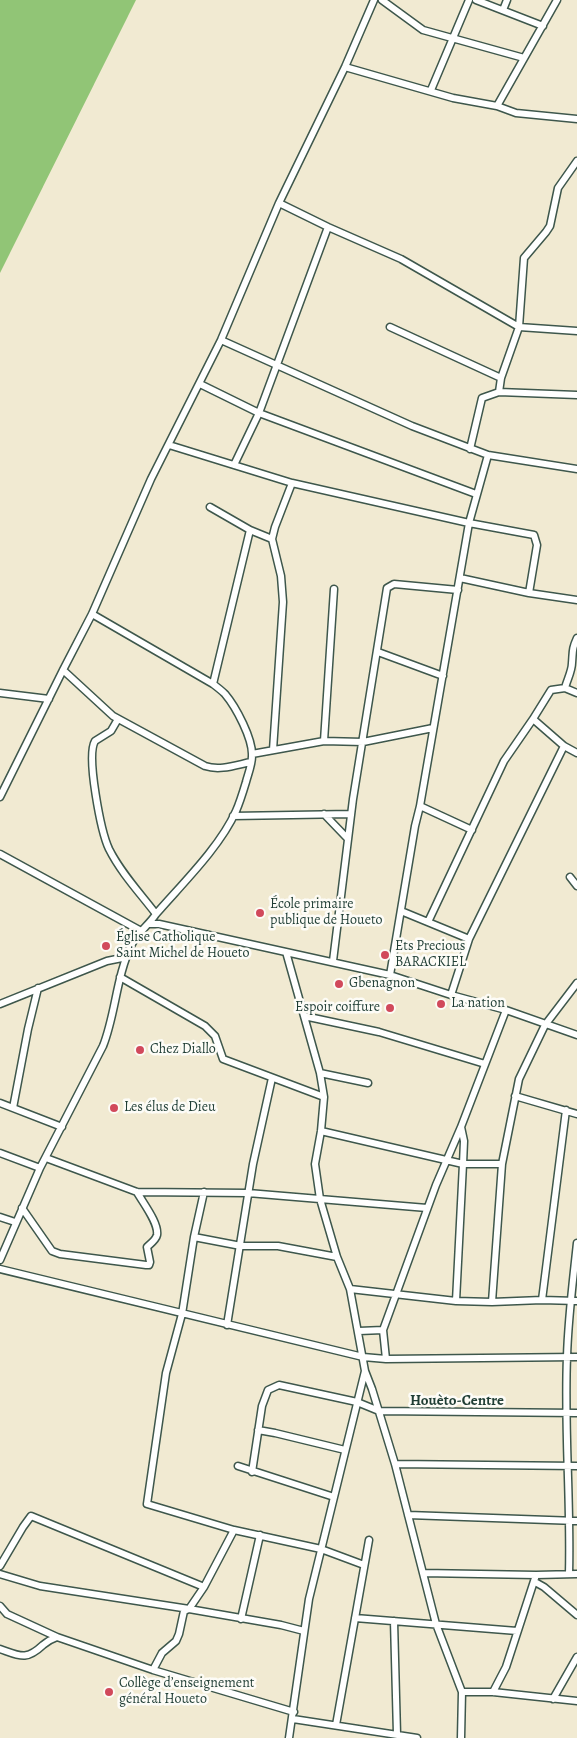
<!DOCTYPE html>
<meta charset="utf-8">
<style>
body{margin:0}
canvas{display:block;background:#f1ead2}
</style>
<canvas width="577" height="1738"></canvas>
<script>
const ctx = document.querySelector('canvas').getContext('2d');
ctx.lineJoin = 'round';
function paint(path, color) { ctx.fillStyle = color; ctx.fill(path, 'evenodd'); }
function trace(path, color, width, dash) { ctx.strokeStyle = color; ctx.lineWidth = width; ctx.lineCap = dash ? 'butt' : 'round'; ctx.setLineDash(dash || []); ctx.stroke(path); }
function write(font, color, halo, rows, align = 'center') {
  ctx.font = font + ' Alegreya,serif'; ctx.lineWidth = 5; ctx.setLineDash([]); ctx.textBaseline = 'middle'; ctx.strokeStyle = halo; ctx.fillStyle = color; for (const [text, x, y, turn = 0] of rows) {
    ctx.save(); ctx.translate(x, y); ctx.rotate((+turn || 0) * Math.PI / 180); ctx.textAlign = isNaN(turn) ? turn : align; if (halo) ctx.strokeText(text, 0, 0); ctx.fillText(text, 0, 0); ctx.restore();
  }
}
const green = new Path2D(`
 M0,0H136L0,273Z`);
const minor = new Path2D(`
 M382,0L423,30L524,58
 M476,0L543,26
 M503,10L507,0
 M345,67L453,98L497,106L516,113L577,119
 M431,90L469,0
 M497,106L557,0
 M279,203L328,227L401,259L519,327L577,331
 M390,327L501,378
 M221,340L412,426L488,455L577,469
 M200,384L259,413L476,494
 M499,392L577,395
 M169,445L292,483L469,523L534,535L537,545L529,593
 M470,449L482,398L499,392L501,378L519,327L524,258L546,232L550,226L558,188L577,161
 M234,465L259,413L328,227
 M210,507L250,530L272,539
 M460,578L529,593L577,600
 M577,638C572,649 573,651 572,663C572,671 567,680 565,688L577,693
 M378,652L443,676
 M63,670L113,716L205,766C220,771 236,765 251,762
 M213,684L250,530
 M0,693L49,699
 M118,719L111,731L95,741C86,756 101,832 109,849C121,873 140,893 156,914
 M533,719L551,690L565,688
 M324,741L334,589
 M273,750L283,602L281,576L272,539L275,527L292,483
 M252,754L324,741L363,742L433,728
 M0,797L63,670L92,614L151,479L221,340L279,203L345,67L374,0
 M420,806L472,830
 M324,814L348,839
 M233,816L351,814
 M0,854L141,931
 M570,877L577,886
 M401,911L469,939
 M428,922L504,761L533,719L564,746L577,753
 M150,924H159L390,975L451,995L506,1010L577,1035
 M286,952L320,1073L324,1097L321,1131L315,1164L320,1199L337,1257L350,1289L365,1371L309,1599L289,1738
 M333,961L353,799L387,588L394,584L458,590
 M390,975L415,826L420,806L469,523L488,455
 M120,977L205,1026L215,1036L223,1059L324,1097
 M451,995L469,939L564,746
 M0,1004L107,961L127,957
 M304,1016L379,1032L485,1064
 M320,1073L368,1083
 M515,1096L577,1114
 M0,1103L62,1127
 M13,1108L28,1029L38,988
 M321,1131L463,1164H502
 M0,1153L40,1168
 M46,1158L137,1192L248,1193L427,1208
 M204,1192L194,1237L182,1314L166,1373L147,1504L234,1530
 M22,1208L52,1251L60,1254L146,1265H149L150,1262L147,1247C150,1244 156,1240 157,1235C159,1223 143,1203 137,1192
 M0,1217L15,1222
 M194,1237L241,1246H278L337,1257
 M0,1260L40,1168L103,1046C116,1013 116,976 132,944C138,932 149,925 156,914C182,884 220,847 236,811C240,802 243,792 246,782C248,774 252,765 252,756C253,739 236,707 225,694C221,690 217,687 213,684L92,614
 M0,1269L363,1357L386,1359L577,1357
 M350,1289L456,1301L492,1302L542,1300L577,1301
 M542,1300L566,1110
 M456,1301L463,1164L464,1141L461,1127L506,1010
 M492,1302L502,1164L519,1079L545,1025L577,983
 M227,1325L253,1164L272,1078
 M359,1331L383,1330
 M386,1359L383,1330L436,1185L461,1127
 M365,1371L372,1389L395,1464L436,1624L462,1692L461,1738
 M258,1430L275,1433L345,1450
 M395,1464L577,1466
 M238,1466L334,1497
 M252,1472L262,1406L268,1390L279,1385L357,1402L379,1411L577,1413
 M408,1515L577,1521
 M0,1566L23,1527L31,1516L204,1587L234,1530L321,1549L364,1565
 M423,1573L536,1575L577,1574
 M0,1574L40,1586L189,1609L204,1587
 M569,1574C571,1502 564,1429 567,1357C568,1319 573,1281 577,1243
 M535,1582L544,1587L577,1615
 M0,1606L7,1614L57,1637
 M355,1618L517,1631
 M241,1619L260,1535
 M394,1621L397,1734
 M0,1649C20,1656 26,1661 43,1645C48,1641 51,1639 57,1637L153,1670L294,1712
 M153,1670L162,1653L176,1641L179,1634L184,1611L189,1609L281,1625L304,1631
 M462,1692H493L577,1701
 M493,1692L506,1667L536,1575
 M553,1699L577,1657
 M293,1719L417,1738
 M336,1725L369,1540`);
const markers = [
 [260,913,5,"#d1495b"],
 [106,946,5,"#d1495b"],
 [385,955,5,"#d1495b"],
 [339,984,5,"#d1495b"],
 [441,1004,5,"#d1495b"],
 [390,1008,5,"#d1495b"],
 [140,1050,5,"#d1495b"],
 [114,1108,5,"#d1495b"],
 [109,1692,5,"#d1495b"]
];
const poiNames = [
 ["École primaire",270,905],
 ["publique de Houeto",270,921],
 ["Église Catholique",116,938],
 ["Saint Michel de Houeto",116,954],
 ["Ets Precious",395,947],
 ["BARACKIEL",395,963],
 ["Gbenagnon",349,984],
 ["La nation",451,1004],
 ["Espoir coiffure",380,1008,"right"],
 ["Chez Diallo",150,1050],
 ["Les élus de Dieu",124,1108],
 ["Collège d’enseignement",119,1684],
 ["général Houeto",119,1700]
];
const neighbourhoodNames = [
 ["Houèto-Centre",457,1401]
];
paint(green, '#91c576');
trace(minor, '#3e574c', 9);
trace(minor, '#fff', 6);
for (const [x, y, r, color] of markers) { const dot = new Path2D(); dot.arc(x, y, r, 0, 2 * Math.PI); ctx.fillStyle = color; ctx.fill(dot); trace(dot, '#fdfcf7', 2); }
write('14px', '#1f3d34', '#fdfcf7', poiNames, 'left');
write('bold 15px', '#1f3d34', '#fdfcf7', neighbourhoodNames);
</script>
